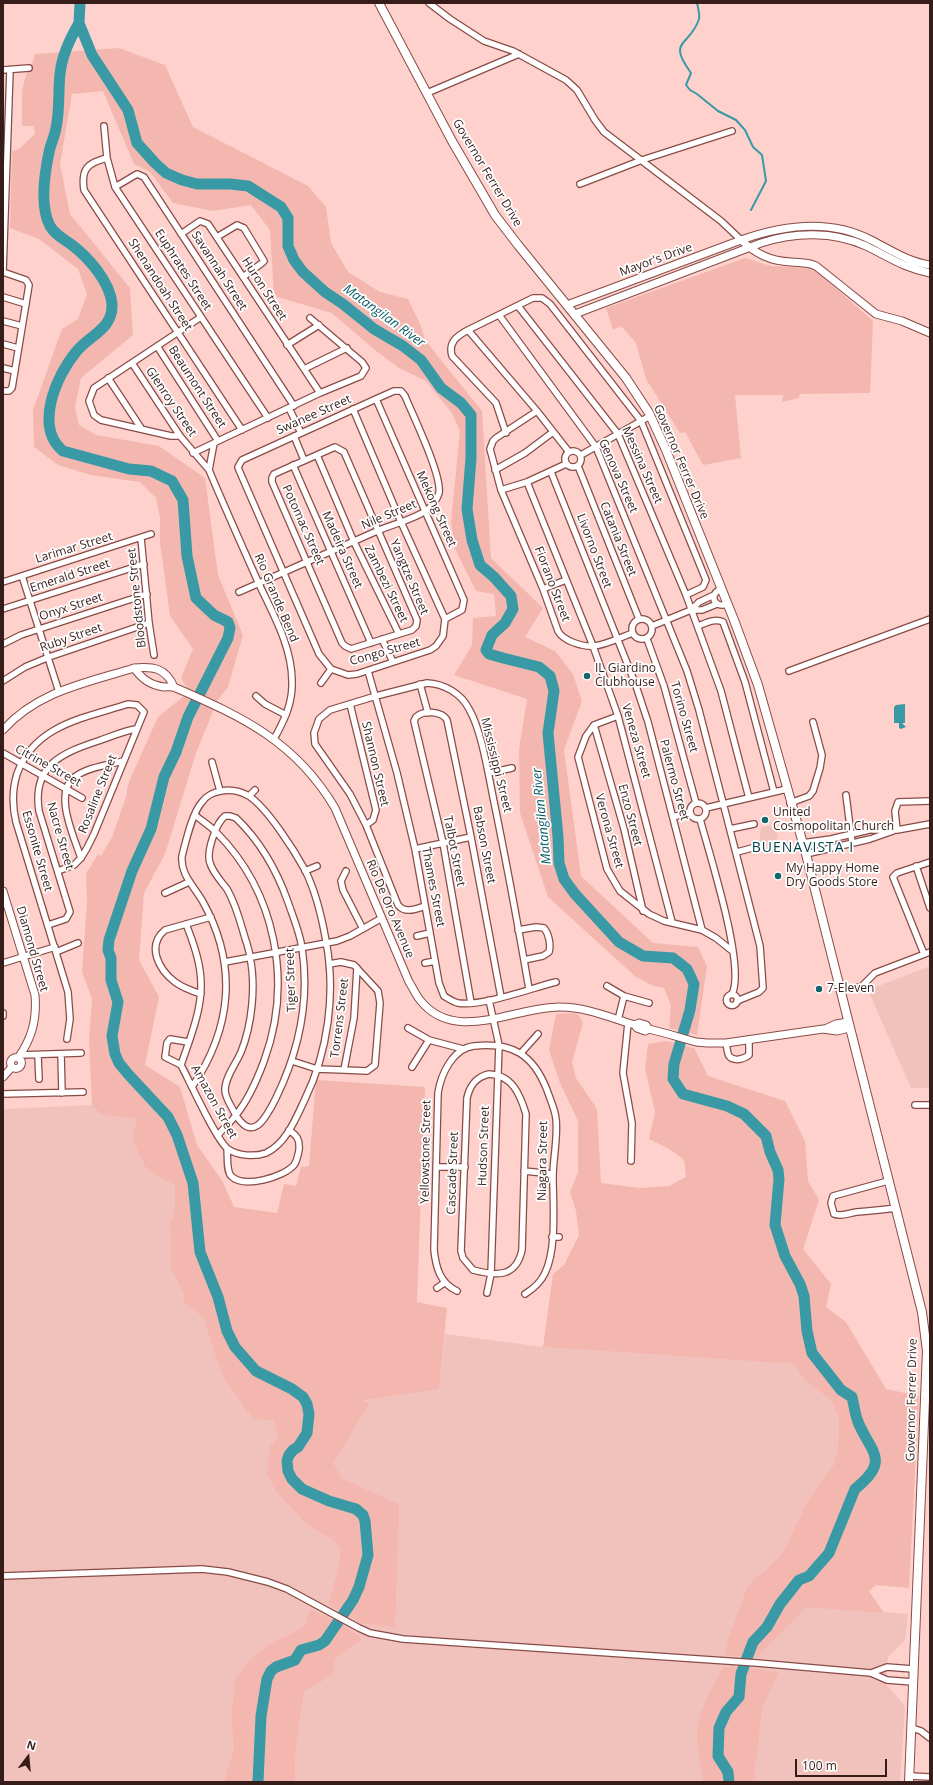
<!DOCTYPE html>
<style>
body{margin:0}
#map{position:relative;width:933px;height:1785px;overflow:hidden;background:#fed1cd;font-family:"Open Sans",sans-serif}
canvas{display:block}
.frame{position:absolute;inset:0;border:4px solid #371d1a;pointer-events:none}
.north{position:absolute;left:8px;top:1737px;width:40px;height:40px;-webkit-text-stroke:3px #fff;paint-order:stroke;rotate:16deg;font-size:11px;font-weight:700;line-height:16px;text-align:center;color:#371d1a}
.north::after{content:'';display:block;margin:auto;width:14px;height:18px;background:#371d1a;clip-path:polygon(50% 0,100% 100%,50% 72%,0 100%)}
.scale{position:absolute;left:795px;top:1759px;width:92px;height:18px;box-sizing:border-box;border:2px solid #371d1a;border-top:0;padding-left:5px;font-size:12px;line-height:14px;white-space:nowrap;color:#371d1a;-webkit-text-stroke:3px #fff;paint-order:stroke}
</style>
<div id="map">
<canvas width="933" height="1785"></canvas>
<div class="frame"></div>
<div class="north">N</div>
<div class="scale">100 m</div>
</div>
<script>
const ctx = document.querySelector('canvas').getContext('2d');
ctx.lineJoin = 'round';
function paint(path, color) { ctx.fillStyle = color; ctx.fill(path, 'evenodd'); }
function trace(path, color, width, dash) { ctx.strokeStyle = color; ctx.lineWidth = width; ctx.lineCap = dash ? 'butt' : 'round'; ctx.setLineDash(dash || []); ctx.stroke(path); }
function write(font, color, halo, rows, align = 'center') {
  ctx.font = font + ' "Open Sans",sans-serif'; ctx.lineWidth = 3.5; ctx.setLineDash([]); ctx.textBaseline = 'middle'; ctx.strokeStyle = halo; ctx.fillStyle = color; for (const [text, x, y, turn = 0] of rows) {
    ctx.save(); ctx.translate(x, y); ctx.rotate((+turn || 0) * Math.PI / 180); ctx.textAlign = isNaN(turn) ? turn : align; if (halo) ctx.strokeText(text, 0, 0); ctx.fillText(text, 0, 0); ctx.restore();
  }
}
const built = new Path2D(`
 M770,826L777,833L778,839L759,843L761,827Z
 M930,966V1088H911L868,990Z
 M92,1105L101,1115L137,1119L146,1168L175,1186L174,1214L170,1223L171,1269L185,1293L184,1303L204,1318L212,1346L273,1419L278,1436L270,1446L277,1493L308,1526L331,1538L340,1548L339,1566L328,1604L399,1504L342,1478L332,1463L369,1404L363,1400L439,1388L445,1334L543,1347L793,1364L804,1380L832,1401L839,1419L838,1448L833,1466L817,1487L806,1504L782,1554L764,1570L758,1657L806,1606L908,1614L905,1640L888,1657L886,1684L905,1706L900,1782H756L755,1771L763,1706L779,1673L698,1724L699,1751L703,1782H295L296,1748L304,1692L333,1675L335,1658L356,1633L323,1614L311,1609L306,1623L297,1631L270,1643L249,1661L231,1722L234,1746L224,1782H3V1109Z`);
const green = new Path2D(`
 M119,48L165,65L193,127L308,186L326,207L331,243L348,272L380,292L408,299L421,326L425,340L482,411L491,558L543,608L525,637L555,651L573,674L582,701L564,750L581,876L653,943L698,947L707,966L697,1035L669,1028L671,1005L664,988L653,986L636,977L548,897L520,813L519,749L527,699L454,675L472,645L473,618L496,616L494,594L476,591L455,549L451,522L460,431L452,413L426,381L399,368L376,351L332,313L274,296L270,230L251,205L212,211L173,203L150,172L134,164L103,91L72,94L60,164L70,214L130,288L133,335L81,378L75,407L79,425L96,435L159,446L205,478L218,575L243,635L228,687L217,701L187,688L181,678L193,649L170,616L160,542V518L156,498L140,482L91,475L58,465L34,447L33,410L62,329L78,319L87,294L78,269L39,239L10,228L12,151L19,149L35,134L34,126H22V90L27,72H30L35,54Z
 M745,258L771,266L813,268L873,321L870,393L800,394L799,398L782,402L783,395H735L741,458L703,465L685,432L680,433L646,379L636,343L621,326L613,330L606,308Z
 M184,696L214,709L196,753L165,854L144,893L139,960L159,997L145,1065L180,1087L197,1145L223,1182L234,1207L277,1213L284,1184L296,1186L301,1167L309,1166L316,1080L425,1087L417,1302L447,1308L439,1389L363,1400L369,1404L333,1463L342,1478L399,1504L395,1628L361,1623L328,1604L339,1566L340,1548L331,1538L308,1526L277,1493L267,1474L270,1446L278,1436L273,1420L253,1419L224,1378L212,1346L204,1318L184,1303V1293L171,1269L170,1223L174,1214L175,1186L146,1168L132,1139L137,1119L101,1115L92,1105L89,1039L92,999L82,972L87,902L86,874L98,854L101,856L112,837L127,794V788L131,777L158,717Z
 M571,1013L578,1014L583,1023L572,1062L576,1078L597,1109L601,1183L640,1188L669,1186L686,1177L684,1160L671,1150L649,1139L655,1112L645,1069L648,1044L666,1041L694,1048L708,1076L785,1101L805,1141L808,1181L819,1200L803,1249L831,1284L826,1307L846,1322L886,1389L919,1396L909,1588L876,1585L869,1591L884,1613L806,1607L758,1657L724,1655L728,1639L748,1586L782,1554L806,1504L817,1487L833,1466L838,1448L839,1419L832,1401L804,1380L793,1364L543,1347L553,1274L564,1265L579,1235L576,1211L570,1192L578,1172V1121L560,1083L549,1050L556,1014Z
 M310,1609C328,1616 348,1626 362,1639L335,1658L333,1675L304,1692L296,1748L295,1782H224L234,1746L231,1722L235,1680L249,1661L270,1643L297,1631L306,1623Z
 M723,1667L757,1669L779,1673L763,1706L755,1771L756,1782H703C701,1763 695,1743 698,1724C702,1704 714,1685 723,1667Z`);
const water = new Path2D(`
 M905,704V723H902L906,727L901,729L899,728V723H894V707L896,705Z`);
const stream = new Path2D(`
 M697,3C698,8 700,14 699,19C690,47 666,39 691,73L686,85L690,90L697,94L718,111L736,120L745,130L753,147L762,155L766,181L751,210`);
const river = new Path2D(`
 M80,3L79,23L92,55L128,110L137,143L155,163L166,173L182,180L197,184H230L248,186L281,207L288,218V246L294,260L303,272L325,292L343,304L374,329L403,346L421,360L441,388L461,403L471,415V458L467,509L472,540L480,565L494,577L511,596L513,609L505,623L492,635L486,650L489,654L503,658L539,667L550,676L554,691L548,733L558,837L559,863L564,879L575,894L619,942L643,956L673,958L687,969L694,984L690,1010L674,1064L673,1079L683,1094L727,1106L744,1114L766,1136L770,1152L778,1170L779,1179L775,1225L785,1256L800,1284L804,1296L807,1331L812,1353L841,1390L852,1397C854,1405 855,1414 858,1422C871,1453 891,1460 855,1489L829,1553L809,1576L799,1580L780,1604L767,1627L753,1642L741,1674L739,1697L726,1712L719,1728L718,1756L728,1772L729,1782
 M79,23C70,39 62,55 60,74C58,92 60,110 56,128C55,135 52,141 50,148C45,170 39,205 50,226C55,235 64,239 72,245C89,258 110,282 112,304C113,330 89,335 76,352C56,376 34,427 63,451L129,469L151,471L172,481L183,500L187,556L196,598L214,615L228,622L230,628L228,638L188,717L176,752L164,777L151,829L132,871L109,940L108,950L111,958V980L118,1002L112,1036L115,1054L119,1063L128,1074L168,1117L177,1135L193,1183L200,1252L218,1297L227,1331L235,1347L256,1371L292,1389L303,1397L307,1404L309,1414L307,1433L298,1447L293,1450L289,1455L287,1461L288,1471L292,1479L302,1489L329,1501L356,1509L363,1515L365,1521L368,1555L359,1587L353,1600L325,1641L319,1645L301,1650L295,1660L276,1667L271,1671L267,1679L261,1716L258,1782`);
const minor = new Path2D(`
 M429,3L450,19L484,41L513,51L566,80L577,90L595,120L604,132L721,221L741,240
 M3,70L29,68
 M427,93L519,54
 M104,126L107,158L115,187L268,418
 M107,158C87,163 81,169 84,190L242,430
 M580,184L642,160L732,131
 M115,187L137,174L144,177L294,406
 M181,234L200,221L208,224L320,393
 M217,237L237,225L244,228L264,261L262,263L243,277
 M3,272L10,70
 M3,272L26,280L29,285L12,388L9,391H3
 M3,297L26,304
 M518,306L618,434L686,595L721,691L749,798
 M499,315L596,447L687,671L699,710L760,946L763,988L759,992L737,1001
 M3,321L22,326
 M468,330L537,411L569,452
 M3,344L18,348
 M287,345L319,325
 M157,346L218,441
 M132,363L180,436L209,470
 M3,368L15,371
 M304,369L347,348
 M108,378L141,428
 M376,399L464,600L462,610L445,619
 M289,408L301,433
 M537,411L496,438L493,441L490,449L501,490L543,589L558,631C563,641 583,647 594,646C606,645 621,637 633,633
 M506,433L496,403L452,356C448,342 457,336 468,330L533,298H542L550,304L641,421L706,580L703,587L686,595
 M180,436H171L101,420L94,415L89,401L94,388L201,317
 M294,436L304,460
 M335,447L344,452L417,620L416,626L412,630L351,649L345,646L342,643L272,482V478L274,474Z
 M565 459a8 8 0 1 1 16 0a8 8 0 1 1-16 0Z
 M193,453L214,443
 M317,455L354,542L399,634
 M581,455L650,416
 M293,465L371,643
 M578,466L639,619
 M495,470L525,453L553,432
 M551,472L635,683L648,722L702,930
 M527,482L593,646L618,716L672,922
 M501,490L527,482L566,464
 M141,538L149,623L154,655
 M22,576L59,692
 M3,582L151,534
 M543,589L566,580
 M721,589C708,594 714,609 727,604
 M239,592C285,572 331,551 377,531C393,524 413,520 427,510C433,505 437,500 439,493C442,475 413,416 405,396L401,391H394L376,399L242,460L238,467L239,470L319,654L331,669L348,675L357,674L430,650L436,646L443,636L445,619L401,522L353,409
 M3,609L144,564
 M691,610L699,602L714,595
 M632 629a10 10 0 1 1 20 0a10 10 0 1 1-20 0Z
 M652,626L691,610H702L717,604
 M698,626C706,623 715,618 723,622L745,682L774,792
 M382,639L393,662
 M647,639L664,686L696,803
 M3,644L21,635L147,594
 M368,671L397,773L415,849L439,983L444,996C449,999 453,1002 458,1003C482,1007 531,988 556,982
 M789,671L930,619
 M3,681L25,667L49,657L149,623
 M321,683L331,669
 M420,684L428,713
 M256,696L265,704L286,715
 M350,704L376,810L373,820L366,825
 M618,716L594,725L586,736L578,757L607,869L620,891L649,914L664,921L702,930L716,938L731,950
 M594,725L624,829L643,911
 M274,739C284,721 293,703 292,681C292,647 273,614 259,584C242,546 225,508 209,470L214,443L218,441L320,393L361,376L366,368L362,362L310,318
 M3,753L82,798
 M212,762L220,791
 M489,773L512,768
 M846,795L852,843
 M249,796L255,790
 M690 811a8 8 0 1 1 16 0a8 8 0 1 1-16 0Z
 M790,803L809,796L813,791L820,768L822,755L813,722
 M706,808L787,789
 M195,815C202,821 210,826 216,832C276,892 293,982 264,1061C257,1080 249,1099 236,1115C231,1122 224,1128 218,1135
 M225,816H230L236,818C260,841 277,871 288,902C293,917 300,933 302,948C310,1001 299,1051 276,1098C265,1120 252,1144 234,1112C231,1105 225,1098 225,1090C225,1077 236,1064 241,1052C252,1025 256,986 250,957C249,948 245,939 243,931C239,917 234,901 227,889C221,881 213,873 210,863C206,852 216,823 225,816Z
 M673,817L690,812
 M700,819C709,853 746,967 732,994
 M730,829L754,824
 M872,830H897L930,824
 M897,830L895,811L898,802L930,801
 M873,838L893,831
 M802,843L831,839L869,830
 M415,849L471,837
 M737,852L756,847
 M806,854L870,839
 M81,858C74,837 52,791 76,776C89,767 108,765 123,761
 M916,866L930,908
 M58,871L74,865L81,858L87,848L94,834L144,712L137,705L128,704C84,718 34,725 17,774C12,790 12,805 16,822L68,992L70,1019L67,1039
 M305,871L317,866
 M346,871L341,881L343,890L363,929
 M165,893L189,882
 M425,906C416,909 405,914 398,905L366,825L350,794L315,744L314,733L319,719L330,710L376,696L427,683C444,684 461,693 469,709C481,729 488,772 493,797C506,860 518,925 529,989
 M186,924C192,939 198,955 200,971C205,1004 191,1035 181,1065C189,1080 217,1142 228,1149C238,1156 255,1157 266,1153C286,1144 296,1118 305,1099C328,1052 336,993 326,941C322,918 316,892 305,870C294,850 268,809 249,796C240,791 230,789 221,791C214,792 206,796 202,802C192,813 186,841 182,856C180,875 195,887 203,902C238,965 232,1028 192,1087
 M48,925L66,919L70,912L39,811C32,765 62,753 98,741C110,737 123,731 136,729
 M518,930L536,927L544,928C549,934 551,945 549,952L543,956L524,960
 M417,936L430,933
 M56,952L78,943
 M924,954L893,877L897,873L930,862
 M225,962L337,941L350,936L382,918
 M3,963L55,947
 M425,963L435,961
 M607,986L624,996L649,1003
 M839,989L861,987L875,973L930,952
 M201,994C192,991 183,988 175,982C159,970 146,946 165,930L211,917
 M726.5 1000a5.5 5.5 0 1 1 11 0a5.5 5.5 0 1 1-11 0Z
 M471,1003L443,843L414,721L416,717C423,710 442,711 447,720L471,837L501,997
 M3,1013V1016
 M618,1020L624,996
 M628,1023L623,1073L632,1123L631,1161
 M408,1028L429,1040L463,1049
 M726,1043C727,1046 727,1053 729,1056C734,1062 744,1059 749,1055V1039
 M521,1053L538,1034
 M61,1054L62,1093
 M20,1055L81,1053
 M38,1056L39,1079
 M292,1061L317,1069L344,1070L367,1071L375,1065L380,1003L378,991L354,965L341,962L329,964
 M181,1065L165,1057L167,1043L170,1039L188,1042
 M412,1067L429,1040
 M344,1070L354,1018L357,968
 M489,1074C512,1075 520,1094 526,1114L522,1250C516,1278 496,1276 473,1270L463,1258L461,1251L467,1098C470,1085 476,1077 489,1074Z
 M3,1094L83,1092
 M915,1105H930
 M227,1149C228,1156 226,1170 231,1176C244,1189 284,1177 294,1165C297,1161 298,1155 299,1150C300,1139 297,1136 289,1130
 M437,1167H465
 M524,1171L553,1174
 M888,1181L833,1196L831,1203L834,1214C842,1217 849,1213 857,1212C870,1211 882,1210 896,1208
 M552,1237H559
 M437,1288L444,1283
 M457,1291C440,1283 436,1268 434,1250L438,1093C441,1074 453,1048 474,1046C512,1042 533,1054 547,1090C550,1099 555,1109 556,1119C558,1138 553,1158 553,1177C553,1203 557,1249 545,1273C541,1282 533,1289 525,1294
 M487,1293L491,1274L499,1045L489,1000
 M3,1576L202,1569L228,1572L268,1582L287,1589L359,1628L370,1633L403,1639L757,1663L871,1673L887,1680L913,1682
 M871,1673L887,1667L913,1669
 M912,1728L921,1731L930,1738
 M910,1776L930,1777`);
const tertiary = new Path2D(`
 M741,240C756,254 770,261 791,262C800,263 808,262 816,266L876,314L902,321L930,333
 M567,305L741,240C783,225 829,218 871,240C891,250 908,262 930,265
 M575,314L761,243C795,232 833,231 866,246C889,257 904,268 930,273
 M134,668C142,679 150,685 164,687C168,687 172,686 176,688C243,717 296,742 335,808L409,982C413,988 416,995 420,1000C455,1045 516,1006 561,1007C586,1007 611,1018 635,1025L639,1023L646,1025L649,1029L668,1034L696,1042L707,1043H726L823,1029L837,1031L849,1028
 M3,730C38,691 86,683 134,668C153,666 166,668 174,687
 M3,891L35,995C37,1020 32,1038 18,1058
 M635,1025L637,1028L645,1031L649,1029
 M825,1029L836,1024L848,1022
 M10.5 1063a5.5 5.5 0 1 1 11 0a5.5 5.5 0 1 1-11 0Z
 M3,1077L12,1067`);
const secondary = new Path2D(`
 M379,3L452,141L495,215L518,245L626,378L649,413L666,450L734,620L758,685L806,854L922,1312L927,1351L909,1782`);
const markers = [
 [587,676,4,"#15636b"],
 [765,820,4,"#15636b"],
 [778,876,4,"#15636b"],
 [819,989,4,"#15636b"]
];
const streetNames = [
 ["Governor Ferrer Drive",487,173,59],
 ["Mayor's Drive",656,260,-20],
 ["Euphrates Street",183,270,57],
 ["Savannah Street",219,271,57],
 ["Shenandoah Street",160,285,57],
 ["Huron Street",264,289,57],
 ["Beaumont Street",197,387,57],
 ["Glenroy Street",171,402,56],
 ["Swanee Street",314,415,-24],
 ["Governor Ferrer Drive",681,462,67],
 ["Messina Street",642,465,66],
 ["Genova Street",618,476,66],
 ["Mekong Street",436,509,66],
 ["Nile Street",389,515,-23],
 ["Potomac Street",303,525,66],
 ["Catania Street",618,539,68],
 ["Larimar Street",74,548,-17],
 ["Madeira Street",342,550,66],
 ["Livorno Street",594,551,69],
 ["Emerald Street",70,576,-18],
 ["Yangtze Street",409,577,67],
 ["Zambezi Street",386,584,64],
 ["Fiorano Street",552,584,69],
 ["Bloodstone Street",137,598,-96],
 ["Rio Grande Bend",276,598,67],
 ["Onyx Street",71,607,-18],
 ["Ruby Street",71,638,-19],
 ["Congo Street",385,652,-16],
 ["Torino Street",684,717,74],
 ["Veneza Street",636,741,74],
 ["Shannon Street",375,764,77],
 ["Mississippi Street",496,765,76],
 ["Citrine Street",48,766,29],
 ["Palermo Street",674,780,75],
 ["Rosaline Street",98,794,-68],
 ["Enzo Street",630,815,75],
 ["Verona Street",609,831,74],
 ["Nacre Street",60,836,74],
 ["Babson Street",484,845,79],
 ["Essonite Street",37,851,74],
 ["Talbot Street",454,851,79],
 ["Thames Street",433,887,79],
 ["Rio De Oro Avenue",390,909,67],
 ["Diamond Street",32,949,74],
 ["Tiger Street",291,980,-92],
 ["Torrens Street",340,1018,-83],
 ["Amazon Street",214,1102,61],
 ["Hudson Street",484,1146,-88],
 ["Yellowstone Street",426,1152,-89],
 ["Niagara Street",543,1161,-89],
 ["Cascade Street",453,1173,-88],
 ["Governor Ferrer Drive",912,1400,-89]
];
const poiNames = [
 ["IL Giardino",595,669],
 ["Clubhouse",595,683],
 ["United",773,813],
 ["Cosmopolitan Church",773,827],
 ["My Happy Home",786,869],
 ["Dry Goods Store",786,883],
 ["7-Eleven",827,989]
];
const waterNames = [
 ["Matangilan River",384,316,36],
 ["Matangilan River",542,816,-96]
];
const quarterNames = [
 ["BUENAVISTA I",803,848]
];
paint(built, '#f1c1bc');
paint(green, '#f3b7b0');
paint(water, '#399aa5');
trace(stream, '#399aa5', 2);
trace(river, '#399aa5', 11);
trace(minor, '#894b46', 8);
trace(tertiary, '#894b46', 9);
trace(secondary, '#894b46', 10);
trace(minor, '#fff', 5.5);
trace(tertiary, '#fff', 7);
trace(secondary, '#fff', 8);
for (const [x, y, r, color] of markers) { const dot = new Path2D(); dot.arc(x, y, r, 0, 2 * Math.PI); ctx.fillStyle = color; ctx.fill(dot); trace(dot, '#fff', 1.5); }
write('12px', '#371d1a', '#fff', streetNames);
write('12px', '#371d1a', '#fff', poiNames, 'left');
write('italic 13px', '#065c64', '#fff', waterNames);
ctx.letterSpacing = '1px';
write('14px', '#004249', '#fff', quarterNames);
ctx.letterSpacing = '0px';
</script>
